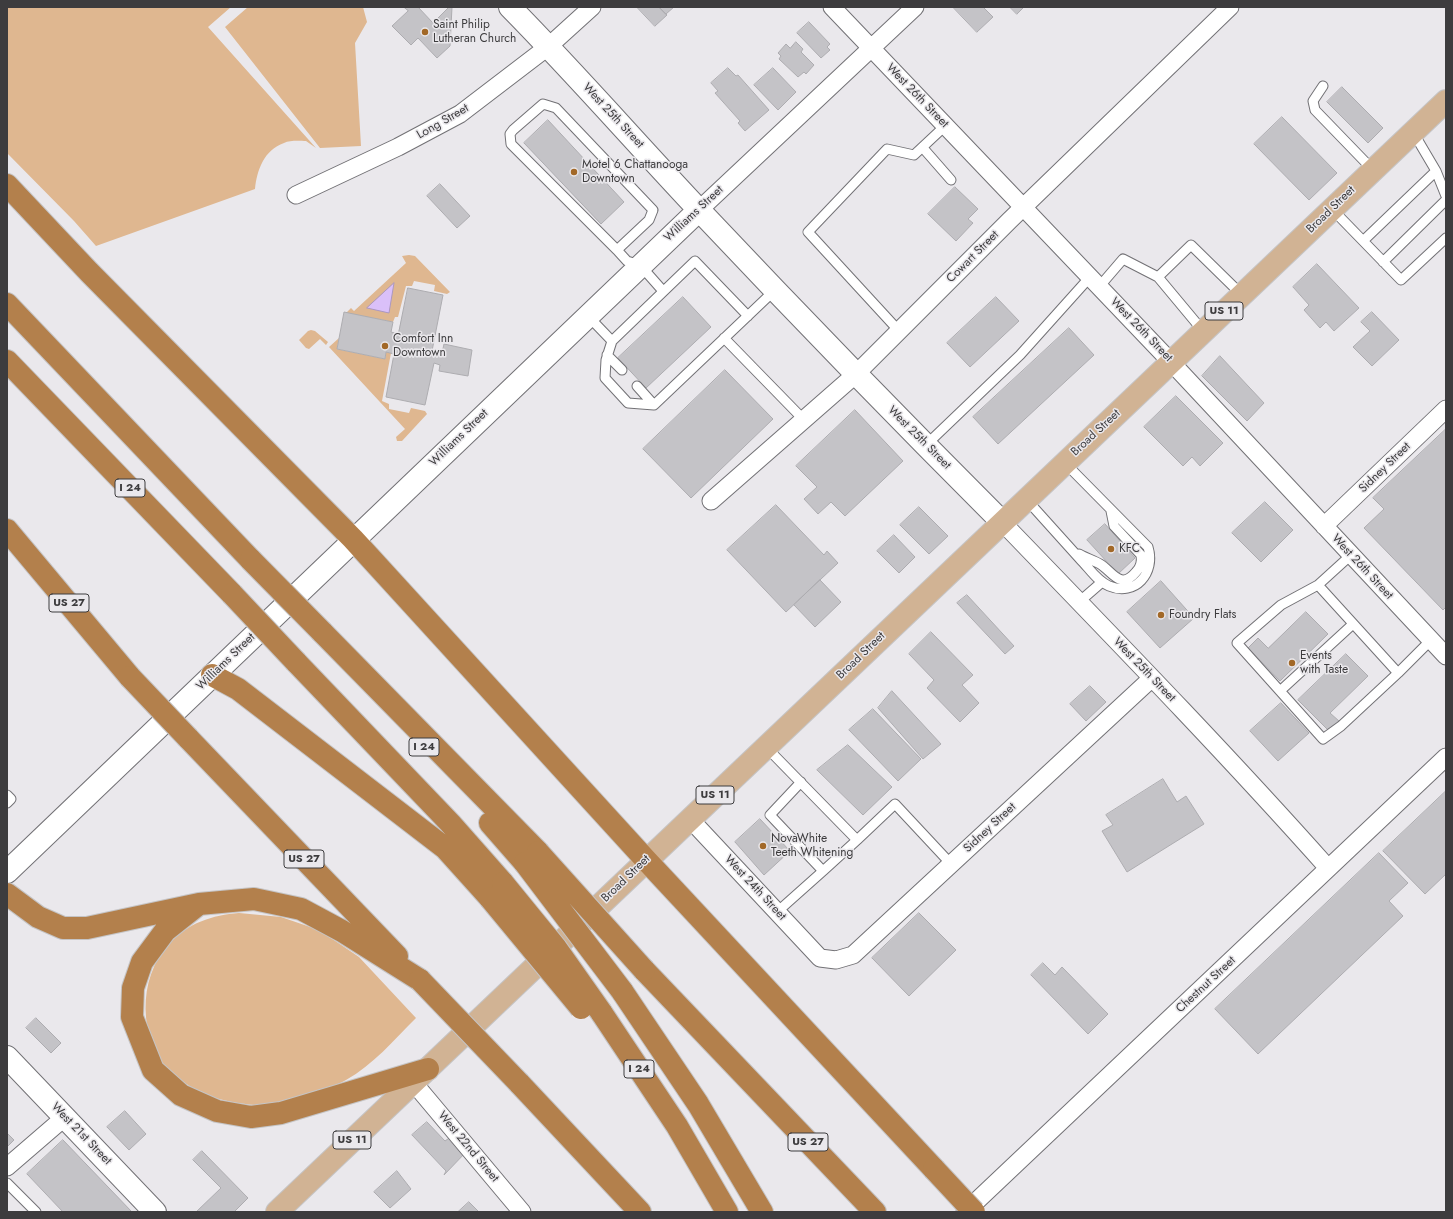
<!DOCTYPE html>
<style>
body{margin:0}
#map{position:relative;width:1453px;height:1219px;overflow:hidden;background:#eae8ec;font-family:Jost,sans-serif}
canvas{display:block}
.frame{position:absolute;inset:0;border:8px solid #3d3c3e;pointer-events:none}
</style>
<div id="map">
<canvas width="1453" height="1219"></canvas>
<div class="frame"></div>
</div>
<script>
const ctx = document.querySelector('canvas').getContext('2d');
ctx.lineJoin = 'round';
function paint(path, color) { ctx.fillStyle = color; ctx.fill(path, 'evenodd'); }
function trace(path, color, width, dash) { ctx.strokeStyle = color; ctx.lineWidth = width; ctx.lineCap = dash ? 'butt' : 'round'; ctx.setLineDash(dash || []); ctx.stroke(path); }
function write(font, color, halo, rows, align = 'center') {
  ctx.font = font + ' Jost,sans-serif'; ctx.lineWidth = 3; ctx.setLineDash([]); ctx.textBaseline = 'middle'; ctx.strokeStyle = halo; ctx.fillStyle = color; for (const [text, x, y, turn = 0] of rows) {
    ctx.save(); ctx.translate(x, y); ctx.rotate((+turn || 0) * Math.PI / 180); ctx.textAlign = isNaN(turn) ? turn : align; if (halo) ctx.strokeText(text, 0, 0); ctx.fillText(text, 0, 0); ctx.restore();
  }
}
const green = new Path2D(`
 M7,7H231L208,27L316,148L306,141C300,141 290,140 284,143C264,150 257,170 255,189L96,246L74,221L7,153Z
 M248,7H363L367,22L355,43L361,146L320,148L225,27Z
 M409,255L415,256L450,292L447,294L434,291L435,285L414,281L412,286H406L398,317H395L393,322L346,313L351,308L354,311L406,263L402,256Z
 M311,330L315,331L328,342L326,345L320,339L309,349L306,348L299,340L308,331Z
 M339,338L337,349L385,359L386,352L391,353L382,401L389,404V409L409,413L411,408L425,411L427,414L402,441H397L396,437L405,429L329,347Z
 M239,913L281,917L319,930L359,957L416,1018C394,1040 373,1065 346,1080C333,1088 287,1105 272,1106C266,1107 260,1105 254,1105C225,1102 208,1098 183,1082C180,1079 174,1077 171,1074C138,1040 137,978 169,944C187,923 213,915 239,913Z`);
const water = new Path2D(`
 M394,283L389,313L367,308Z`);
const building = new Path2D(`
 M404,7H418L433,23L449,7H452L450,46L437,58L418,38L411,45L392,26L408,11Z
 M637,7H659L667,15L655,26Z
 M659,7H674L666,14Z
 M953,7H983L993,17L977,32Z
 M1010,7H1024L1017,14Z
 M809,22L830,44L827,47L830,50L821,58L797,33Z
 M796,42L803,49L801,52L814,65L806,74L804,72L798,77L779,59L781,56L778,53L786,44L790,48Z
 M728,68L736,76L738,75L769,110L745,131L738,123L740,121L715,93L718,91L711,83Z
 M773,68L796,92L778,110L754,85Z
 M1342,87L1383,128L1368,143L1327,102Z
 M1282,117L1337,173L1309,200L1254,144Z
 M548,120L624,202L601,224L524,143Z
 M440,184L470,216L457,228L427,196Z
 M955,187L978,209L968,219L973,223L956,241L928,214Z
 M1317,264L1359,308L1334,331L1326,322L1320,328L1304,310L1309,305L1293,287Z
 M408,288L443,295L432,351L442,353L444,344L472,350L468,376L439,371L440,365L434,363L425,405L386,397L394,354L386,352L385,359L337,349L344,312L393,322L391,332L398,334Z
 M683,297L711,327L646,388L618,358Z
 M996,297L1019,321L970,367L947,343Z
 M1372,312L1399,340L1372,366L1353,347L1370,331L1361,322Z
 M1069,328L1094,355L998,444L973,417Z
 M1220,356L1264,403L1247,421L1202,376Z
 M725,370L773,419L691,498L643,449Z
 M1176,396L1223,443L1200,466L1192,457L1183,466L1144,427Z
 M855,410L903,461L845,516L831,502L818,514L804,499L817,487L796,466Z
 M1446,429V607L1443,610L1364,528L1384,509L1373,498Z
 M1265,502L1293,530L1261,562L1232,533Z
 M776,505L824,555L827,551L838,563L786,612L727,550Z
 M919,507L948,536L929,554L900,525Z
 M1105,524L1135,558L1118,574L1087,540Z
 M894,535L915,557L899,573L877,551Z
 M820,580L841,602L815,627L794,605Z
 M1161,581L1194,618L1160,648L1127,612Z
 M967,595L1014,646L1005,654L957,603Z
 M1306,612L1328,634L1280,681L1248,648L1258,638L1268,648Z
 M931,632L973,675L962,685L979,703L960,722L927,688L934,680L909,654Z
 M1346,654L1368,676L1330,713L1339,721L1329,731L1298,700Z
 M1090,686L1106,702L1086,721L1070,704Z
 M892,691L941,744L923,759L878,708Z
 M1281,703L1309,733L1278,761L1250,731Z
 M873,709L921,759L898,781L849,730Z
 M848,745L892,787L863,815L817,770Z
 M1163,779L1177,802L1186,796L1204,824L1127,872L1102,831L1113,825L1106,815Z
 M1446,791V874L1425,894L1383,851Z
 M760,819L790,851L764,875L735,842Z
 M1379,853L1408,883L1389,901L1403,916L1258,1054L1215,1009Z
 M919,913L956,950L909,996L872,958Z
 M1043,963L1055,975L1062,967L1108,1014L1088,1034L1031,975Z
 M36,1018L61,1043L51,1053L26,1028Z
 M125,1111L146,1134L129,1150L107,1127Z
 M427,1122L445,1141L452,1136L467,1151L444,1175L446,1171L412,1135Z
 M7,1133L14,1140L7,1147Z
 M63,1140L132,1212H63L27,1174Z
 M202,1151L248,1198L234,1212H196L221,1188L193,1160Z
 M397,1171L411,1189L390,1208L374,1192Z
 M469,1202L479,1212H458Z`);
const lane = new Path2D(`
 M1323,86L1313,101L1315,110L1373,170
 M1413,132L1436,171L1446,196
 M923,148L951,180
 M1332,209L1401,280L1446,238
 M1363,241L1436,171
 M617,250L649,220L653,210L556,108L543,104L513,130L510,134L511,144L617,250L627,261L640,265L663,291
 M1383,262L1446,200
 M1099,287L1123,259L1158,277
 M588,316L612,341L606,360L605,378L628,403L654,405L775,290
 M899,331L808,232L887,149L914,155L945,126
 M1203,331L1158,277L1191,245L1242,295
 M724,338L804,420
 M612,341L695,261L748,316
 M607,355L622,370
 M637,386L654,405
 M926,445L1020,355L1090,277
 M1026,499C1044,519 1062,539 1080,559C1089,568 1097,581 1109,586C1135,597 1156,573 1148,547L1065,463
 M1079,554C1086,558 1093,560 1100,564C1112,571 1120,591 1136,572C1141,567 1142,561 1141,555L1114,526L1111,511
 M1351,555L1318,585L1398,673L1431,640
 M1318,585L1281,605L1237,643L1323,739L1341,726L1398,673
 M1079,602L1102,582
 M1280,691L1353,624
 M766,747L857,840L895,804L951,864
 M801,782L770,815L823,871L857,840
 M7,795L11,799L7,803
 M777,912L823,871
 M7,1183L36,1212`);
const street = new Path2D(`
 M832,7L1171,362L1446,656
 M296,195L398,147L460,114L549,46L592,7
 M699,210L915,7
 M711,501L856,374L1010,220L1230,7
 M1002,522C1112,636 1223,750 1328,868
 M1324,526L1446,409
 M690,819L820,958L836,960L853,955L1152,678
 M413,1082L522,1212
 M7,1167L65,1117
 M965,1212L1446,757`);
const secondary = new Path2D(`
 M510,7C575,73 636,143 700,211C799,316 900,420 1002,522
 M7,872L699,210
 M7,1057L155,1212`);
const primary = new Path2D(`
 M277,1212L1446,101`);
const highway = new Path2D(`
 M7,185L89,272L353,539L646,860L934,1169
 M7,304L251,560
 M7,361L232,594
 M7,530L130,677
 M322,632L538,852
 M296,662L450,823L503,883
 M212,675L238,689L445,848L490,898
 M188,738L397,956
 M490,823L525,863
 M7,894L38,917L63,928H87L199,904L254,899L301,909L342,931L420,980
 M199,904L165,931L142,962L133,988L132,1017L153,1070L181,1095L217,1111L251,1117L281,1113L428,1069
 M644,970L875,1212
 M622,991L698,1104L762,1212
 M601,1012L677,1126L727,1212
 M519,1083L640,1212`);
const highwayBridge = new Path2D(`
 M251,560L322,632
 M232,594L296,662
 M130,677L188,738
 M538,852L644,970
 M525,863L622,991
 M503,883L556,948L601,1012
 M490,898L581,1008
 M420,980L519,1083
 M934,1169L974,1212`);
const markers = [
 [425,32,4,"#a26827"],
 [574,172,4,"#a26827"],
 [385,346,4,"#a26827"],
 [1111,549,4,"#a26827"],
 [1161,615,4,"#a26827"],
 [1292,663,4,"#a26827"],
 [763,846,4,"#a26827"]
];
const shields = [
 [1224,311,38],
 [130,488,30],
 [69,603,40],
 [424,747,30],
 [715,795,38],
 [304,859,40],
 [639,1069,30],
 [352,1140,38],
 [808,1142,40]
];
const shieldNames = [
 ["US 11",1224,311],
 ["I 24",130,488],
 ["US 27",69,603],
 ["I 24",424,747],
 ["US 11",715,795],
 ["US 27",304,859],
 ["I 24",639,1069],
 ["US 11",352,1140],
 ["US 27",808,1142]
];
const poiNames = [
 ["Saint Philip",433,25],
 ["Lutheran Church",433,39],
 ["Motel 6 Chattanooga",582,165],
 ["Downtown",582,179],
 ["Comfort Inn",393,339],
 ["Downtown",393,353],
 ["KFC",1119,549],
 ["Foundry Flats",1169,615],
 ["Events",1300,656],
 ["with Taste",1300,670],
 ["NovaWhite",771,839],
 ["Teeth Whitening",771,853]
];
const streetNames = [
 ["West 26th Street",917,96,46],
 ["West 25th Street",613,116,47],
 ["Long Street",443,122,-30],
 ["Broad Street",1331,210,-44],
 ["Williams Street",694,214,-43],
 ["Cowart Street",973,257,-45],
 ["West 26th Street",1141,330,46],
 ["Broad Street",1096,433,-43],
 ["Williams Street",459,438,-44],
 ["West 25th Street",919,438,45],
 ["Sidney Street",1385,468,-44],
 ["West 26th Street",1362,567,47],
 ["Broad Street",861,656,-44],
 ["Williams Street",226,662,-44],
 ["West 25th Street",1144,670,46],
 ["Sidney Street",990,828,-43],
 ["Broad Street",626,879,-44],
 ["West 24th Street",755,888,47],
 ["Chestnut Street",1206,985,-43],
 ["West 21st Street",81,1134,46],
 ["West 22nd Street",468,1147,50]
];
paint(green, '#dfb790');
paint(water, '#dac0f9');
trace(water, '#ab98c1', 1);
paint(building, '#c4c3c7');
trace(building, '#adacb0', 1);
trace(lane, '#727175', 11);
trace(street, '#727175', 19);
trace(secondary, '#727175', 24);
trace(primary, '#c5c4c5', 24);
trace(highway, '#c5c4c5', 24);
trace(lane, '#fff', 9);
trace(street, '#fff', 17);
trace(secondary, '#fff', 22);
trace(primary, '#d1b394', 22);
trace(highway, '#b3804c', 22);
trace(highwayBridge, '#c5c4c5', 24, []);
trace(highwayBridge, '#b3804c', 22);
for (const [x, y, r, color] of markers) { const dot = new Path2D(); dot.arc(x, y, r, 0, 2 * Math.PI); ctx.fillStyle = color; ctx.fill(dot); trace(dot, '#eae8ec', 1.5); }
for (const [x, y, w] of shields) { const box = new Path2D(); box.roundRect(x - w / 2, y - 9, w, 18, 3); ctx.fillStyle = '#eae8ec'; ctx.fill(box); trace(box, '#3d3c3e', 1); }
write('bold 11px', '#3d3c3e', null, shieldNames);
write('12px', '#3d3c3e', '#eae8ec', poiNames, 'left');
write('12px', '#3d3c3e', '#eae8ec', streetNames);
</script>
